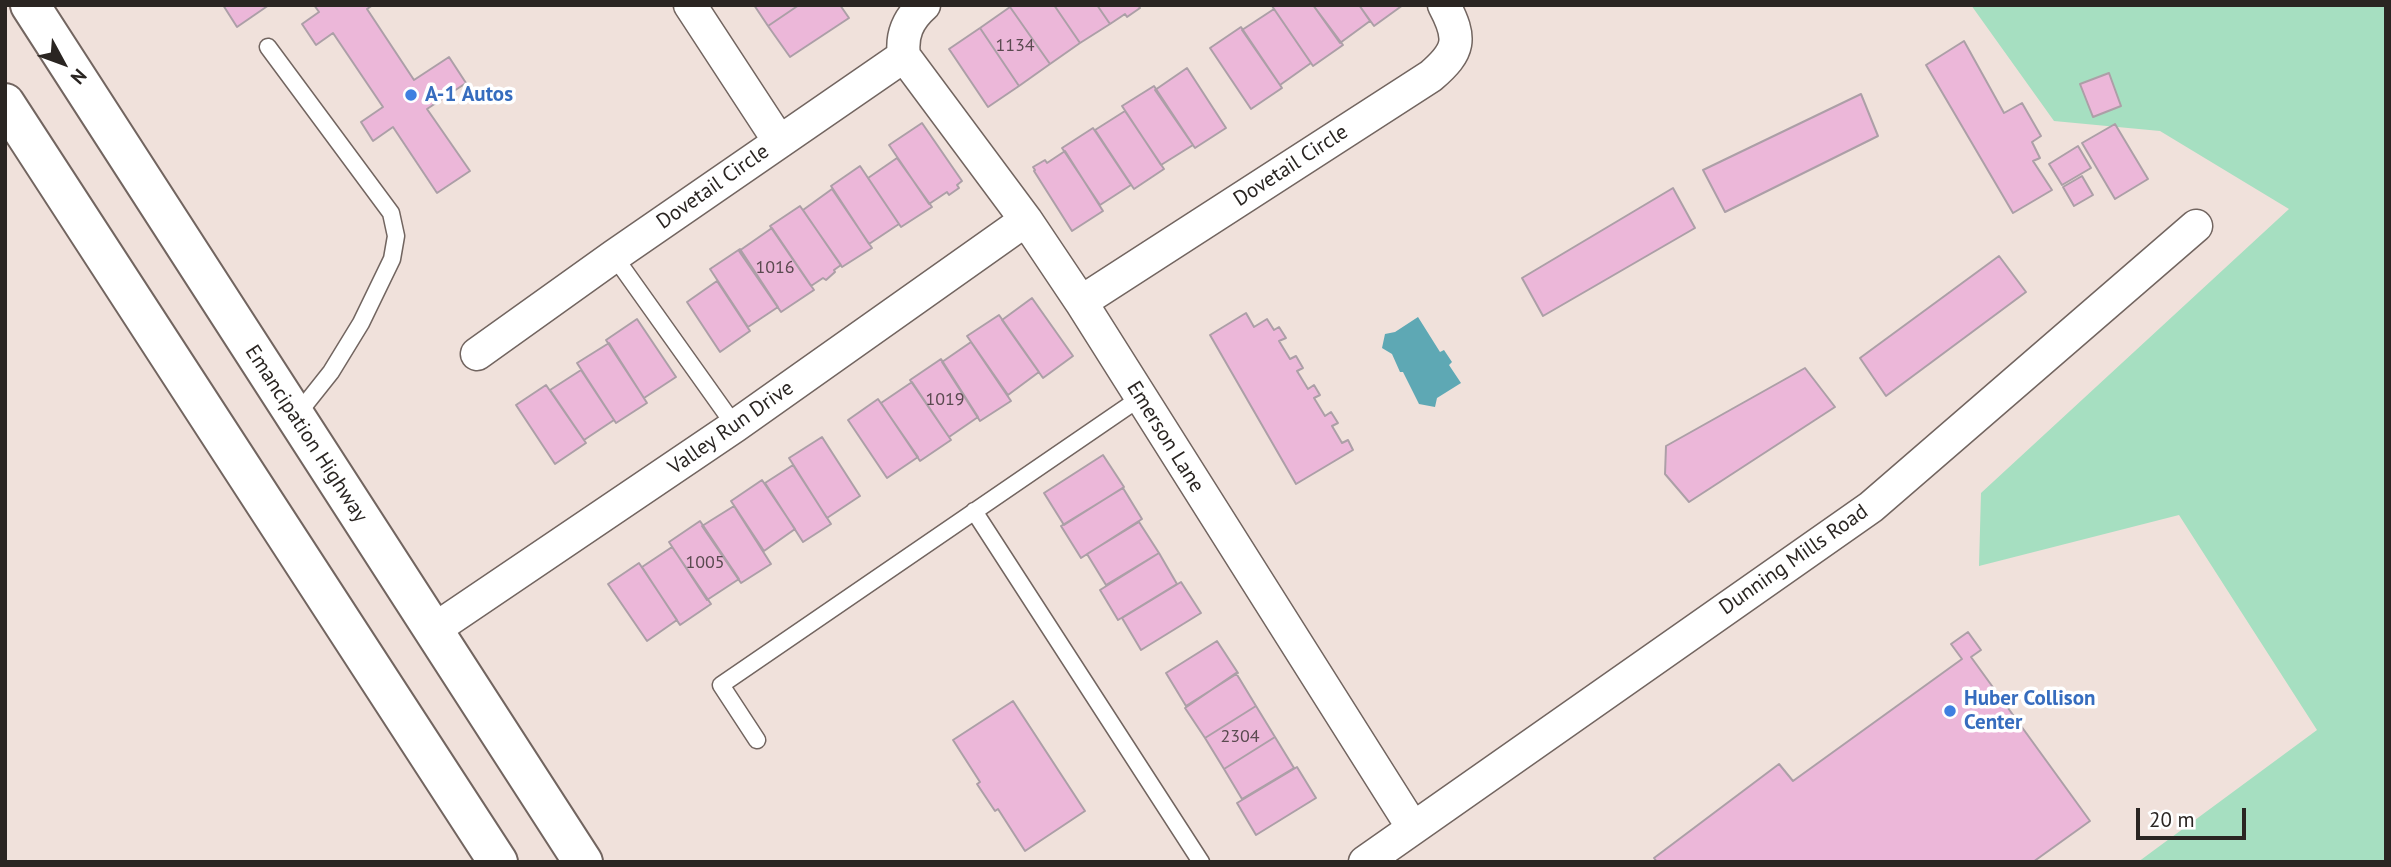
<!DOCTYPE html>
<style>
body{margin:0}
#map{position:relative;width:2391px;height:867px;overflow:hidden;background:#f0e1db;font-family:"PT Sans",sans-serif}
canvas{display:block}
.frame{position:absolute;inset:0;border:7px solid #2a2522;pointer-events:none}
.north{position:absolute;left:28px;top:28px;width:70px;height:70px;-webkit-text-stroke:5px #fff;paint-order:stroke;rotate:131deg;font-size:19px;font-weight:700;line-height:28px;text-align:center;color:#2a2522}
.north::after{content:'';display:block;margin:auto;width:24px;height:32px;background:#2a2522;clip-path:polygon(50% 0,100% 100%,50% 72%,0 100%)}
.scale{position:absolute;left:2136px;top:808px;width:110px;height:32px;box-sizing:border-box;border:4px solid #2a2522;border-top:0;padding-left:9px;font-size:21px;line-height:24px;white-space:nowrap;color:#2a2522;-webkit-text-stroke:5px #fff;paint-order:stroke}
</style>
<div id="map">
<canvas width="2391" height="867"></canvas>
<div class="frame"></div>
<div class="north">N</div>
<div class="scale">20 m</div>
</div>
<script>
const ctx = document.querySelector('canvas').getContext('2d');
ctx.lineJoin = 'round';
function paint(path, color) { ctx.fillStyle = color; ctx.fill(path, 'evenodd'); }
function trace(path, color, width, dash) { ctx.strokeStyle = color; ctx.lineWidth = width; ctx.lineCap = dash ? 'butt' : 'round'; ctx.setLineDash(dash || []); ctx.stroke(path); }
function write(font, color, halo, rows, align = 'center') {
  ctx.font = font + ' "PT Sans",sans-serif'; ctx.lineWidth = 7; ctx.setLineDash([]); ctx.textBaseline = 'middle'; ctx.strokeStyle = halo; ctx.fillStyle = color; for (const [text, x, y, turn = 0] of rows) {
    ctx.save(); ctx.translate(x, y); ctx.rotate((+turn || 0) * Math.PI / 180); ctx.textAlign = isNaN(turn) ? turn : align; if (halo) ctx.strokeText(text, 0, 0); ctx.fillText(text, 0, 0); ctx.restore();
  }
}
const green = new Path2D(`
 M1971,5H2386V862H2138L2317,730L2179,515L1979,566L1981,493L2289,209L2160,131L2054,121Z`);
const water = new Path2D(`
 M1418,317L1440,352L1444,350L1452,362L1449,365L1461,383L1437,398L1435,407L1419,404L1403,372H1400L1392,354L1382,348L1385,334L1395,332Z`);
const building = new Path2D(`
 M223,5H269L237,27Z
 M314,5H373L367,9L414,80L449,57L466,83L427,109L470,171L437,193L393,127L373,141L361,122L383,107L333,33L316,45L302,24L319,12Z
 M754,5H799L768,26Z
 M799,5H840L849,18L790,57L768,26Z
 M1012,5H1054L1080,43L1050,64L1010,7Z
 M1054,5H1097L1110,24L1080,43Z
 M1097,5H1138L1140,8L1127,17L1125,14L1110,24Z
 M1313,5L1343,45L1313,66L1272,6Z
 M1313,5H1359L1370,21L1340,43Z
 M1359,5H1403L1374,26Z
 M1010,7L1050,64L1019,86L980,28Z
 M1274,9L1311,63L1280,85L1242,30Z
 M1241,27L1282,88L1251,109L1210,48Z
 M980,28L1019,86L988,107L949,49Z
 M1964,41L2004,113L2022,103L2041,136L2032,142L2040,158L2033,161L2052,190L2013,213L1926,65Z
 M1187,68L1226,128L1195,148L1155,90Z
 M2109,73L2121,106L2093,117L2080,84Z
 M1154,86L1193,145L1161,165L1122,106Z
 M1861,94L1878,136L1725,212L1703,170Z
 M1125,111L1164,169L1134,189L1095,130Z
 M922,123L962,181L957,185L959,188L949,195L947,192L929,204L889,145Z
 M2115,124L2148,179L2115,199L2082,143Z
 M1093,128L1131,185L1100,205L1062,148Z
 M2078,146L2091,168L2062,185L2049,164Z
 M1065,151L1103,211L1072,231L1034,171L1035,170L1033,167L1045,160L1047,163Z
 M897,158L932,207L901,227L868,178Z
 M860,166L899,224L869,244L831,186Z
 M2082,176L2093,195L2074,206L2063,187Z
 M1673,188L1695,228L1543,316L1522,278Z
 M832,189L872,248L842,267L803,210Z
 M800,206L841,265L834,270L835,272L826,280L823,278L811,286L770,226Z
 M772,228L814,290L781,312L739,251Z
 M740,249L778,307L748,327L710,269Z
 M1999,256L2026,292L1886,396L1860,358Z
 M717,281L750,331L720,352L687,302Z
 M1032,298L1073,356L1043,378L1002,320Z
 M1246,313L1254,327L1267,319L1274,330L1279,327L1286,338L1279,341L1290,359L1296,356L1303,368L1297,371L1308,389L1314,385L1320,395L1314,398L1325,416L1331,412L1338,423L1332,426L1342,443L1348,440L1353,450L1296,484L1210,335Z
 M999,315L1039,372L1008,395L967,336Z
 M637,319L676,377L644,398L606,340Z
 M971,342L1011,401L980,421L942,362Z
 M609,343L647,403L616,423L577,363Z
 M941,359L978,417L949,437L910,380Z
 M1805,368L1835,407L1689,502L1665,474L1666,446Z
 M581,370L614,420L584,440L550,390Z
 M912,382L951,440L920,461L881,403Z
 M546,385L586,443L555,464L516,405Z
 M878,399L918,457L887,478L848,420Z
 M822,437L860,496L827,518L789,458Z
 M1103,455L1124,487L1064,525L1044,493Z
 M793,465L831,524L803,542L765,483Z
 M762,480L795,529L764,551L731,501Z
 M1123,488L1142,519L1081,558L1061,526Z
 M734,506L771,564L741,583L702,526Z
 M700,521L739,579L707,600L669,542Z
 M1139,522L1159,553L1106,585L1087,554Z
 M672,547L711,604L680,625L642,567Z
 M1159,553L1177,584L1118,620L1100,590Z
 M639,563L677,620L647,641L608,584Z
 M1181,582L1201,613L1141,650L1122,618Z
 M1968,632L1981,650L1971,657L2090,821L2033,862H1657L1654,858L1779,764L1793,781L1962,659L1951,644Z
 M1217,641L1238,673L1186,706L1166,673Z
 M1236,673L1256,706L1205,738L1185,708Z
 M1013,701L1085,811L1025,851L998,809L995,811L977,784L980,782L953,740Z
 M1256,706L1275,737L1224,769L1205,738Z
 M1275,737L1294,768L1242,799L1224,769Z
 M1297,767L1316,798L1256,835L1237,803Z`);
const service = new Path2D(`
 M268,47L391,213L396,236L392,259L361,323L331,372L296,416
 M614,256L735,426
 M974,511L1201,862
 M757,740L721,685L1140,398`);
const minor = new Path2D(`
 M690,5L779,141
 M904,56L1026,220L1081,302L1413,828
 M1081,302L1431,76C1460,51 1462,39 1444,5
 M477,354L614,256L904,56C901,35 908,19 924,5
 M432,631L735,426L1026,220
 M1365,862L1871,507L2196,226`);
const primary = new Path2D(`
 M30,5L583,862
 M5,103L498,862`);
const markers = [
 [411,95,7,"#3f7fe0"],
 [1950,711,7,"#3f7fe0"]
];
const numberNames = [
 ["1134",1015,46],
 ["1016",775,268],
 ["1019",945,400],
 ["1005",705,563],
 ["2304",1240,737]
];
const shopNames = [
 ["A-1 Autos",425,95],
 ["Huber Collison",1964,699],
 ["Center",1964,723]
];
const streetNames = [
 ["Dovetail Circle",1291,166,-33],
 ["Dovetail Circle",713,187,-35],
 ["Valley Run Drive",731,428,-35],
 ["Emancipation Highway",306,434,57],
 ["Emerson Lane",1165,437,58],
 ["Dunning Mills Road",1794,560,-35]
];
paint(green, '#a6dfc1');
paint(water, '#5ea8b4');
paint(building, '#ecb7d9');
trace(building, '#ac9fa7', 2);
trace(service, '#726560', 19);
trace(minor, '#726560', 35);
trace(primary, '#726560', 42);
trace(service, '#fff', 16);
trace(minor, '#fff', 32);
trace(primary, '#fff', 38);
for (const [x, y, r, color] of markers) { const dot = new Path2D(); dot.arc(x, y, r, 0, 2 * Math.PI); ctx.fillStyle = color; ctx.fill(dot); trace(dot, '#fff', 2.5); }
write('18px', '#5a4a50', null, numberNames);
write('bold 21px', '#366cbe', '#fff', shopNames, 'left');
write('21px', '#2a2522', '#fff', streetNames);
</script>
